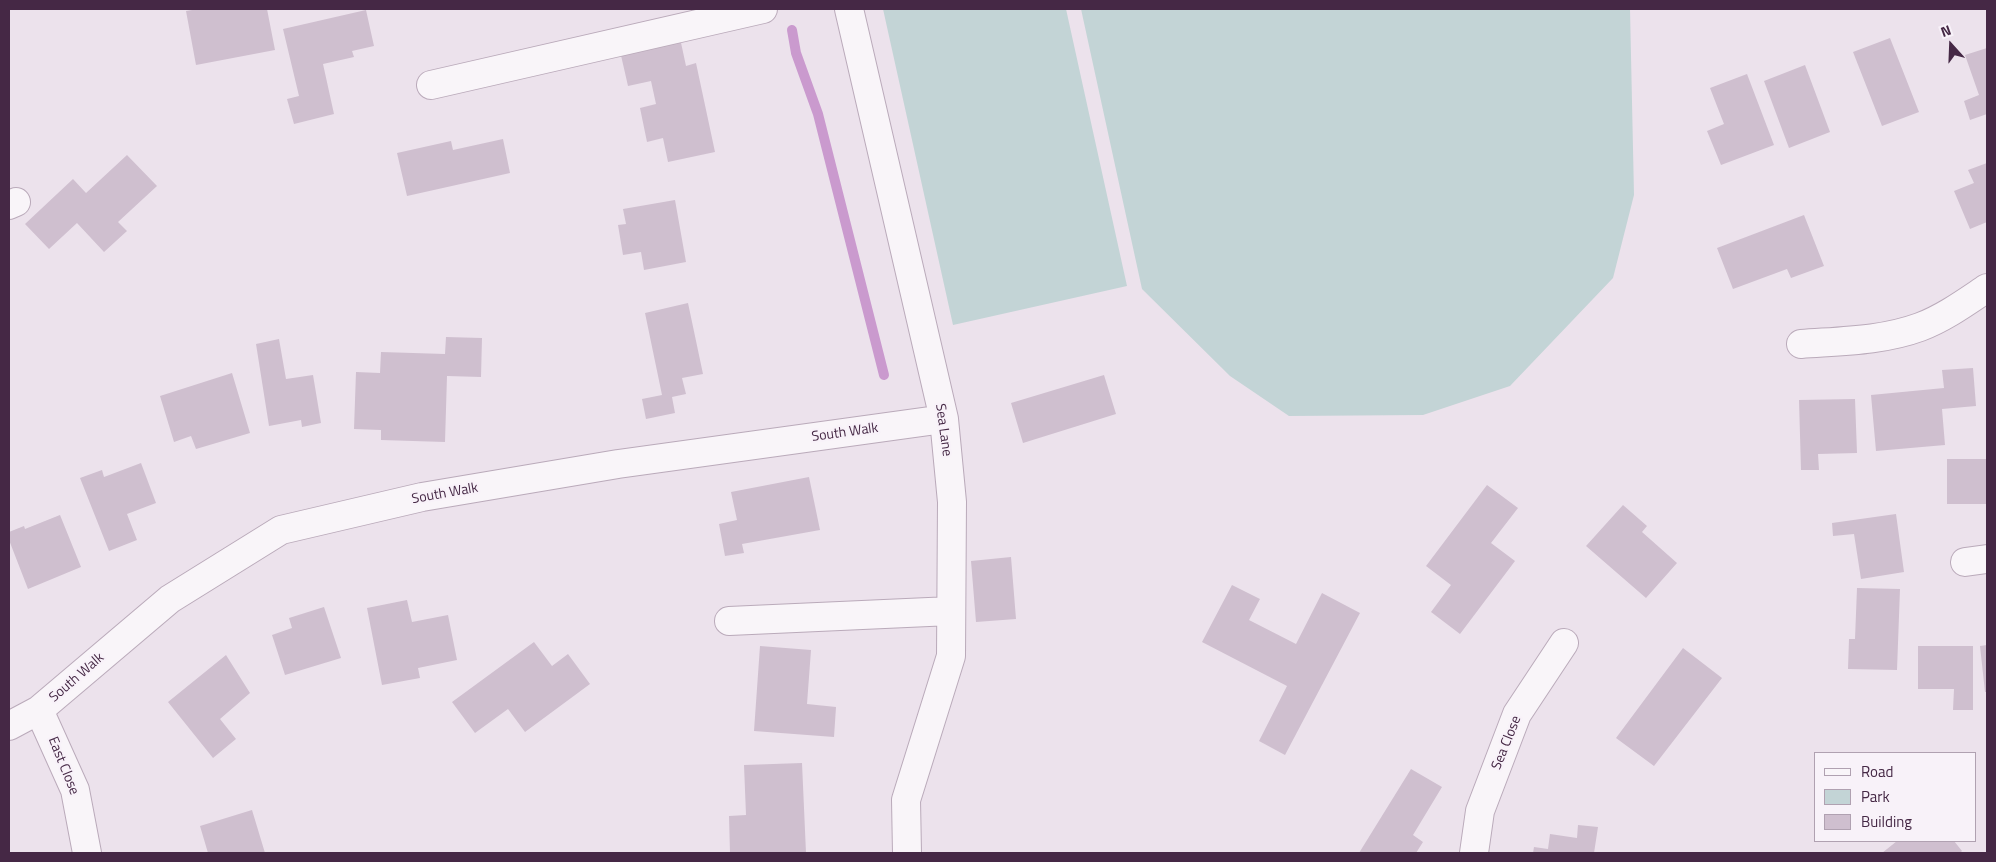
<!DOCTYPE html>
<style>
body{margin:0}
#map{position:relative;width:1996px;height:862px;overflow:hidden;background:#ece2ec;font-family:"Titillium Web",sans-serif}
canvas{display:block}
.frame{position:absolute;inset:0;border:10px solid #452845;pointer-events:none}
.legend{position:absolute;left:1814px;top:752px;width:162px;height:90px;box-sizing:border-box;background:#f8f2f9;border:1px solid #b0a1b1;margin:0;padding:6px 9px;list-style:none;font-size:15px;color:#452845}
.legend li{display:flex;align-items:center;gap:10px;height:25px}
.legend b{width:25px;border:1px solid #b0a1b1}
.north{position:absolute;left:1926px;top:20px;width:50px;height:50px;-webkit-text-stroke:4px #f8f2f9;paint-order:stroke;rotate:340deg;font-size:14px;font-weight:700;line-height:20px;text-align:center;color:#452845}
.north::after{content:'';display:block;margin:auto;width:18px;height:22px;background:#452845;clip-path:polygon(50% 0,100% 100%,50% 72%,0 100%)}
</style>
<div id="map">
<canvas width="1996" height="862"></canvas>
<div class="frame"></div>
<ul class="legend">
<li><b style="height:6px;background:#f9f5f9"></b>Road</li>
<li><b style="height:14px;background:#c3d4d6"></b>Park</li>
<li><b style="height:14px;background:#cfbfcf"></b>Building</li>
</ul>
<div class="north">N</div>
</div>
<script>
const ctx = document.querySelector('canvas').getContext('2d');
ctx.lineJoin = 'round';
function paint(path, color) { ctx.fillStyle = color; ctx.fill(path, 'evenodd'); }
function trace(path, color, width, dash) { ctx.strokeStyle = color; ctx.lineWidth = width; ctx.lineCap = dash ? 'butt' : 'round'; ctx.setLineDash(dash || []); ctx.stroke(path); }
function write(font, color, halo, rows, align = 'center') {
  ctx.font = font + ' "Titillium Web",sans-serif'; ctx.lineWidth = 4.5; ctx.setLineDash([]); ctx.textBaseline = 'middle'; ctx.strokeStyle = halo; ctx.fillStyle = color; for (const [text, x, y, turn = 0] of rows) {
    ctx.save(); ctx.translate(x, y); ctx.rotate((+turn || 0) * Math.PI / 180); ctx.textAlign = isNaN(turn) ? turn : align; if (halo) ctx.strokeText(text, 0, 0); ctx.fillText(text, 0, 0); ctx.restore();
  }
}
const green = new Path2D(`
 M883,9H1066L1127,286L953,325Z
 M1081,9H1630L1634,195L1613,278L1510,386L1423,415L1289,416L1230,376L1142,289Z`);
const stream = new Path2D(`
 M792,30L796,53L818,114L884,375`);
const building = new Path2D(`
 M198,9H267L275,50L196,65L186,11Z
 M366,10L374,46L352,51L354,57L323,64L334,114L294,124L287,99L299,96L283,29Z
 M680,38L686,66L696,63L715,152L668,162L663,138L647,142L640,108L656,104L651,81L628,86L620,51Z
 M1890,38L1919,112L1882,126L1853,52Z
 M1987,48V114L1970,120L1964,101L1979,95L1965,55Z
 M1805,65L1830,132L1789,148L1764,81Z
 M1747,74L1774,145L1721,165L1707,131L1724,124L1710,88Z
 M503,139L510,173L407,196L397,153L451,141L453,150Z
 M127,155L157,186L118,222L127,231L104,252L77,223L49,249L25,224L73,179L86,193Z
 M1987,163V222L1970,229L1954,191L1974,183L1968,170Z
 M675,200L686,262L644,270L641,252L623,255L618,225L626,224L623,209Z
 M1804,215L1824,266L1791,278L1787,269L1733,289L1717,248Z
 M688,303L703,374L682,378L686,394L672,397L675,413L646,419L642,399L662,395L645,313Z
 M446,337L482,338L481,377L447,376L445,442L381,440V430L354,429L356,372L380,373L381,352L445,354Z
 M279,339L286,379L313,375L321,423L302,427L301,420L269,426L256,344Z
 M1973,368L1976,406L1942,409L1945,445L1876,451L1871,395L1944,388L1942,370Z
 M232,373L250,433L196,449L191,436L174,442L160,396Z
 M1104,375L1116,414L1023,443L1011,403Z
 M1855,399L1857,453L1818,454L1819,470H1801L1799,400Z
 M1947,459H1987V504H1947Z
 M141,463L156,503L127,514L137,540L109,551L80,478L102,470L104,477Z
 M809,477L820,530L742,544L744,553L725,556L719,524L737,520L731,492Z
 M1487,485L1518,508L1491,543L1515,561L1460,634L1431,612L1451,585L1426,566Z
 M1623,505L1647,526L1642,532L1677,563L1646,598L1586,546Z
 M1896,514L1904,572L1861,579L1854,534L1833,536L1832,523Z
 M60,515L81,567L28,589L9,540V532L24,526L25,529Z
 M1011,557L1016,619L976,622L971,561Z
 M1232,585L1260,599L1249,620L1296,644L1322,593L1360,613L1285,755L1259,741L1287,686L1202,642Z
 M1857,588L1900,589L1897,670L1848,669L1849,639H1855Z
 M407,600L412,622L448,615L457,660L418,668L420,678L382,685L367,608Z
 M324,607L341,658L285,675L272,635L292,628L289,618Z
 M534,642L552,666L568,654L590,684L525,732L508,709L475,733L452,702Z
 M1987,645V692H1985L1980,646Z
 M760,646L811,650L807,704L836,707L834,737L754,731Z
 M1918,646H1973V710H1953L1954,689H1918Z
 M1683,648L1722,678L1654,766L1616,738Z
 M226,655L250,693L220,719L236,739L213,758L168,702Z
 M802,763L806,853H730L729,816L746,815L744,765Z
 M1411,769L1442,787L1413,835L1423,842L1416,853H1359Z
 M252,810L265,853H208L200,826Z
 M1578,825L1598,827L1594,853H1533L1534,847L1548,849L1550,834L1577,838Z
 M1897,841H1954L1962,851L1960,853H1882Z`);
const minor = new Path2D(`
 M849,9L944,419L952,502L951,656L906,800L907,853
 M431,85L763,9
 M9,205L16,202
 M1801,344C1841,341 1882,341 1920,327C1944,318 1966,302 1987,288
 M1965,562L1987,559
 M729,621L951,611
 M39,710L75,790L87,853
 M9,726L39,710L170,599L281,530L422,497L618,464L944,419
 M1474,853L1480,811L1517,714L1564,643`);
const streetNames = [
 ["Sea Lane",943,430,82],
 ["South Walk",845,433,-8],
 ["South Walk",445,494,-10],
 ["South Walk",77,678,-41],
 ["Sea Close",1507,743,-68],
 ["East Close",63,766,68]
];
paint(green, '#c3d4d6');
trace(stream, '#ca9ace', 10);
paint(building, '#cfbfcf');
trace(minor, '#baaaba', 30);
trace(minor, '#f9f5f9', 28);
write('14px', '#452845', '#f8f2f9', streetNames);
</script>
